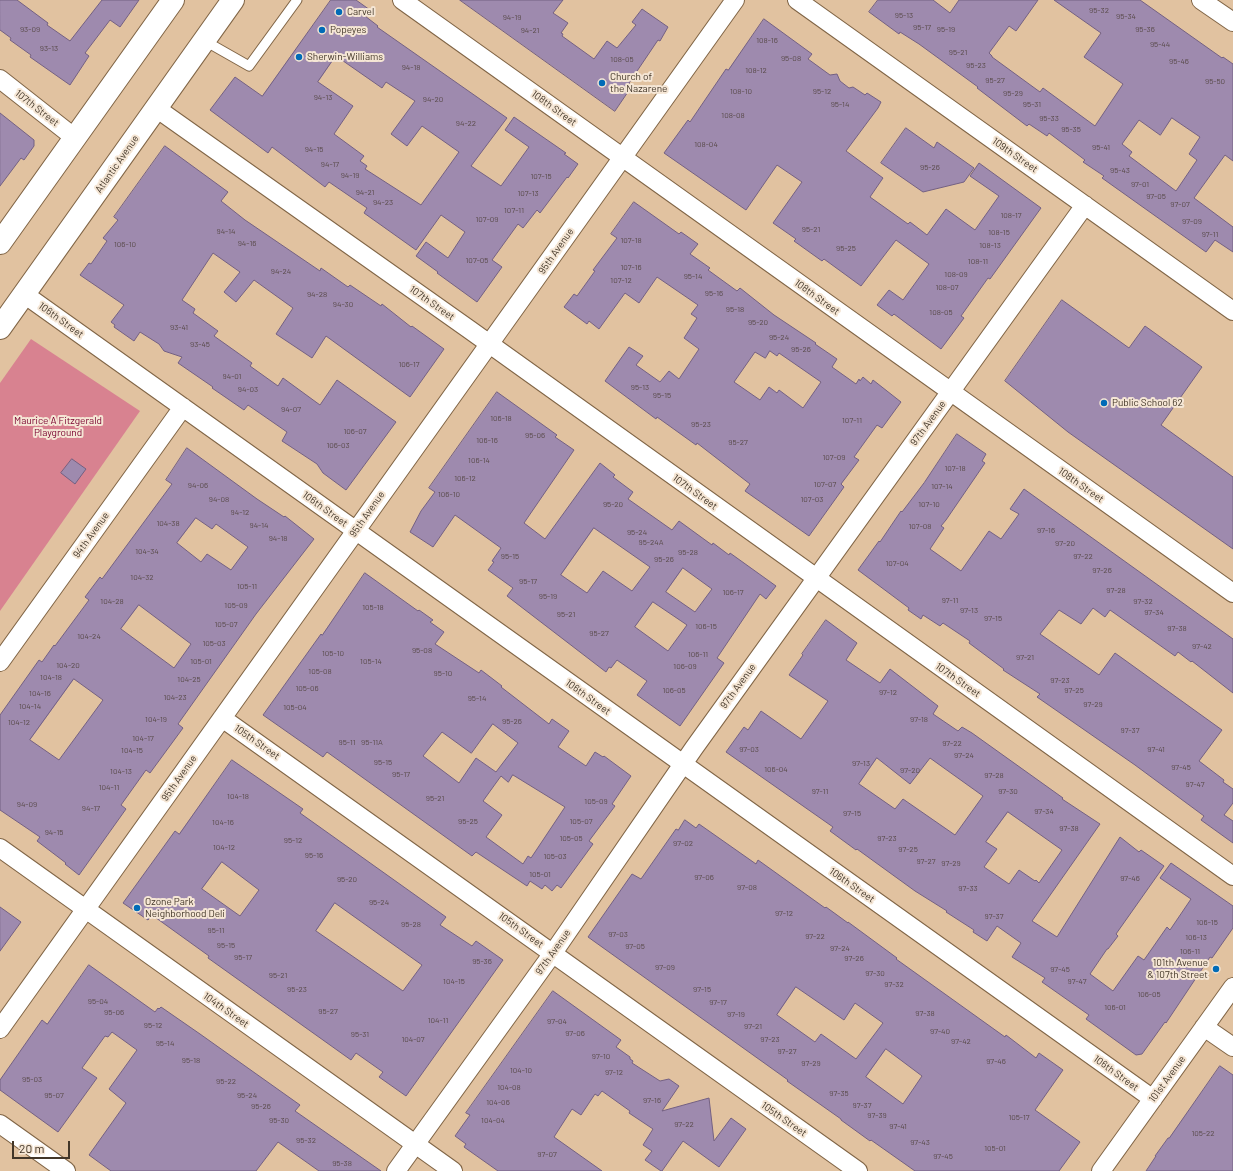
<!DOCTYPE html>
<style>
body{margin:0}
#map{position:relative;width:1233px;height:1171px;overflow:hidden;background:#e1c2a0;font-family:Barlow,sans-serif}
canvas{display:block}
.scale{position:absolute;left:12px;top:1141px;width:58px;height:18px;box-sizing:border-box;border:2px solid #423628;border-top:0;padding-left:5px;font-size:12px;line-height:14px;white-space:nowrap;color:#423628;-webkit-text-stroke:3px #f5e6d5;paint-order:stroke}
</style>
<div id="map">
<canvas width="1233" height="1171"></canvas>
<div class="scale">20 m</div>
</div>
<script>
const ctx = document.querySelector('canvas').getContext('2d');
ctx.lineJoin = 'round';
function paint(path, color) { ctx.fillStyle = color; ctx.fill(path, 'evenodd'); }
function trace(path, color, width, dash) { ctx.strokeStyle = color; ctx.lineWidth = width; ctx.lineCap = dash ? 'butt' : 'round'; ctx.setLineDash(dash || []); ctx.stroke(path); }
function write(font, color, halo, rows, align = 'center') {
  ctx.font = font + ' Barlow,sans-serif'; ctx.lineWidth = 4; ctx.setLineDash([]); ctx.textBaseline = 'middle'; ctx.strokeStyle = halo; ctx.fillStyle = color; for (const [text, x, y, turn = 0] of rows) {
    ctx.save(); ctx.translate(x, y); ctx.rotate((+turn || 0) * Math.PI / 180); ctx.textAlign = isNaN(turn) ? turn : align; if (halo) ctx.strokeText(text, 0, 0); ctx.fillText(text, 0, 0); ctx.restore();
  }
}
const green = new Path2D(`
 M31,339L140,411L0,611V383Z`);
const building = new Path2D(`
 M0,0H17L48,23L47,25L70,41L102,0H139L120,27L110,20L85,53L89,56L70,85L30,57L31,55L10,40L11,38L0,30Z
 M331,0H356L370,10L365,16L378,26L377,27L507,118L471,166L501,186L529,147L505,130L514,117L566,153L564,154L578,164L568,178L567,177L540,213L537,210L523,228L518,224L492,260L502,267L477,302L437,273L438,272L416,256L426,242L448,258L465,232L441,215L416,250L364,213L367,208L329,182L325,187L272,147L268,153L210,110L235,77L262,96ZM336,56L382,88L386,82L415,101L391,134L407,146L422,126L459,152L421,205L365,169L367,166L360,161L364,156L334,134L353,106L318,82Z
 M460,0H563L553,13L568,23L561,33L563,34L562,36L594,59L607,41L617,48L636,25L632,22L642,9L668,27L660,41L658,40L629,83L632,86L615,111Z
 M878,0H933L950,13L959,0H1038L1016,31L1009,26L989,53L992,56V57L1040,92L1043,88L1095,126L1123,84L1084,57L1101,33L1054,0H1140L1222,58L1223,57L1233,64V161L1225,155L1194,198L1233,227V252L1215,240L1206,252L1102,178L1104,176L1083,162L1085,160L1049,133L1047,136L1029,124L1027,126L977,88L978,87L919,44L900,32L899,34L869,12ZM1172,118L1200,137L1189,154L1197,160L1176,191L1129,156L1132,152L1122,144L1139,120L1160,135Z
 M764,19L812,54L808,59L830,75L837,74L840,81L849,88L853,87L865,95L867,93L881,102L878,108L846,151L883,178L870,197L908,224L910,222L927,235L946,209L975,230L999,196L970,176L979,163L1041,208L990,279L988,278L961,316L964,318L941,349L894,314L892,316L877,305L889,290L903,300L929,264L896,240L861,286L824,259L822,261L794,241L796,239L773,223L802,182L777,165L746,210L664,153L688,120L690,122L726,69L728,70Z
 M0,113L34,140V146L24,160L21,158L0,186Z
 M906,128L934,148L937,142L974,168L964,182L923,192L881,163Z
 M165,146L228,192L221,201L245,220L320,271L321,268L348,287L350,285L381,306L382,304L411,327L412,326L444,349L410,397L326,336L312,358L276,334L293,308L254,280L236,302L224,292L240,272L213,253L182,300L195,309L193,313L218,331L214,336L252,363L250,366L278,386L283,378L320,405L337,380L396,422L346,490L323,473L317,464L282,441L287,432L248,405L244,410L212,388L213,387L178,363L182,357L164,351L159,344L140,332L134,341L114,327L115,325L111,322L124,305L80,275L89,263L91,264L107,241L103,238L118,220L114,217Z
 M634,202L679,234L681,232L698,244L690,254L710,268L708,270L737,291L740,288L774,315L816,343L815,344L837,359L832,367L856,384L859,379L860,381L863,377L871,384L873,380L901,402L882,428L877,425L854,457L859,460L841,484L844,487L809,536L745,491L750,484L697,443L696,445L657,417L656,419L605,381L629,347L643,356L636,365L660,382L669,371L679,379L699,349L684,338L697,318L691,314L698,305L657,277L639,303L625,293L599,329L589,321L587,324L564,307L574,294L577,296L595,271L593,270L617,238L611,234ZM770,351L777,356L779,353L821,382L803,408L779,390L777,393L769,387L760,400L734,382L755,352L765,358Z
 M1062,300L1129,348L1145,326L1202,367L1161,425L1233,477V549L1068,432L1005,381Z
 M497,392L557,435L555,437L574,450L524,523L545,539L600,463L615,475L613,477L633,492L628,499L672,530L679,521L712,545L713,543L729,555L730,553L776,586L766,599L760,594L717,658L724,663L680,726L637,695L647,681L617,660L611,668L609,667L606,672L507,596L513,588L488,570L494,562L492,561L501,548L455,515L433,547L410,532L421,511L435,492L429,488ZM594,528L650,567L632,591L603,571L587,593L561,575ZM683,568L712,589L695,612L666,592ZM653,602L687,625L668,651L635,627Z
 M957,434L986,454L982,461L985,463L946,520L941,526L944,528L930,549L961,571L989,531L1001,539L1019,514L1010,509L1024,489L1233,639V693L1192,661L1191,662L1178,652L1175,656L1110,610L1105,617L1093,608L1081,624L1059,610L1040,634L1099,675L1115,653L1222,730L1199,761L1224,780L1223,782L1233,789V803L1224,815L1233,821V843L1201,820L1204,816L1135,765L1037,697L1040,694L1003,670L1004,669L969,643L970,641L943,623L940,626L923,615L921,619L908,610L909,608L858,570L879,541L880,542L901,511L902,512L924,483Z
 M187,448L257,499L284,517L285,516L314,539L256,614L178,724L183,728L150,773L146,770L121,805L126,809L79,875L65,864L66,863L37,841L40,837L0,810V715L39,660L42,662L54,645L55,646L89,600L85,597L100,577L102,579L172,484L166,480ZM196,518L212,529L216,524L248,547L231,570L207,554L201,562L177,543ZM139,605L191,644L174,668L121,629ZM74,679L103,700L59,760L30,740Z
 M72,459L86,469L75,484L61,473Z
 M365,573L418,611L419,610L433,620L430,622L444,632L435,644L479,673L481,670L502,686L501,687L549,724L552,719L569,731L558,747L586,766L595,752L603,757L604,756L631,776L612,804L615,806L589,841L593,844L561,888L557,885L552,891L545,885L542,889L530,881L527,886L476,852L472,856L341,762L327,752L323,757L263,715L321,634L322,635ZM493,724L518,743L496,772L476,758L459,783L423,756L442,732L471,753ZM513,775L565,807L531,858L528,856L523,864L486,837L502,815L483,801L501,776L508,782Z
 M826,620L857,643L846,660L880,683L890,669L938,706L933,714L958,731L962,727L972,733L1063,798L1062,799L1100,824L1032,921L1057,937L1120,837L1139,852L1141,850L1164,866L1116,934L1118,936L1108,949H1107L1090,974L1113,991L1138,956L1144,960L1167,927L1170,930L1191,899L1160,878L1171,863L1233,906V928L1212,958L1210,957L1166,1023L1165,1022L1142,1054L1136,1055L1086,1019L1089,1015L1042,982L1045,978L1012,957L1021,943L997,926L987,941L973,932L974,930L946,912L947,911L915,891L857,849L856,850L830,831L833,827L726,752L744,727L748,730L761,711L801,739L828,701L789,675L803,655L802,654ZM877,758L910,784L930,758L983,796L955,835L903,799L895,809L859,784ZM1008,812L1062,850L1039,883L1036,880L1035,881L1019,870L1009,884L984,867L997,849L986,842Z
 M232,760L303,809L300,813L446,917L440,925L472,946L476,941L503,960L406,1096L379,1077L383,1072L356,1053L351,1060L208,958L209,956L152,915L148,920L123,903L175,831L179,834ZM222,862L259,890L240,916L202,889ZM335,903L422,965L403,991L316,931Z
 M685,820L696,828L699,824L756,864L758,860L825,908L826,907L848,923V922L897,958L896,959L1005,1037L1006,1035L1036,1058L1039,1053L1063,1070L1035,1110L1080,1142L1059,1171H915L871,1140L870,1141L841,1120V1119L787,1081L788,1080L588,937L632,874L641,879L676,829L678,830ZM796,987L844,1020L855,1003L883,1023L856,1059L821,1034L815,1042L777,1015ZM886,1049L922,1076L903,1104L866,1077Z
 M0,907L21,922L0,951Z
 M89,965L155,1012L158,1008L159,1009L161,1007L200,1034L300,1105L295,1111L381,1171H319L278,1142L256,1171H111L89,1155L126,1103L109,1089L137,1050L112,1032L108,1037L105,1036L82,1068L97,1078L58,1132L0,1090V1080L42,1020L47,1024Z
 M553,991L621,1040L616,1047L630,1057V1059L633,1061L632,1063L660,1081L669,1079L679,1086L662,1111L709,1098L714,1141L731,1118L746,1129L719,1167L683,1141L662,1171H661L645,1160L652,1151L643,1145L653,1129L629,1113L630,1111L602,1091L598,1096L595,1094L581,1115L572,1109L554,1137L602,1171H498L464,1147L466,1144L455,1136L470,1115L466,1113Z
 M1220,1066L1233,1075V1171H1146L1156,1156H1155L1168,1138H1169Z`);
const lane = new Path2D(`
 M205,41L249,66L297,0`);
const street = new Path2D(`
 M402,0L1233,593
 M797,0L1233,311
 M1201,0L1233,22
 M0,79L75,138
 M156,108L470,330L1233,876
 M24,294L1153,1099
 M0,662L183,407
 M222,718L858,1171
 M0,848L453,1171
 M1204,1027L1233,1047
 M0,1029L735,0
 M0,1124L66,1171
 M396,1171L553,953L694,748L1085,205
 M1101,1171L1233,987`);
const primary = new Path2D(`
 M0,243L173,0
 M0,328L233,0`);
const markers = [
 [339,12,4,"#016bb7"],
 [322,30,4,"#016bb7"],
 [299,57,4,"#016bb7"],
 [602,83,4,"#016bb7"],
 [1104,403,4,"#016bb7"],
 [137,908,4,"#016bb7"],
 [1216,969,4,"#016bb7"]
];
const numberNames = [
 ["95-32",1099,10],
 ["95-13",904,15],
 ["95-34",1126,16],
 ["94-19",512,17],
 ["95-17",922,27],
 ["93-09",30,29],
 ["95-19",946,29],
 ["95-36",1145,29],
 ["94-21",530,30],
 ["108-16",767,40],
 ["95-44",1160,44],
 ["93-13",49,48],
 ["95-21",958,52],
 ["95-08",791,58],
 ["108-05",622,59],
 ["95-46",1179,61],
 ["95-23",976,65],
 ["94-18",411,67],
 ["108-12",756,70],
 ["95-27",995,80],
 ["95-50",1215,81],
 ["108-10",741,91],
 ["95-12",822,91],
 ["95-29",1013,93],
 ["94-13",323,97],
 ["94-20",433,99],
 ["95-14",840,104],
 ["95-31",1032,104],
 ["108-08",733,115],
 ["95-33",1049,118],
 ["94-22",466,123],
 ["95-35",1071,129],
 ["108-04",706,144],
 ["95-41",1101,147],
 ["94-15",314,149],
 ["94-17",330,164],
 ["95-26",930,167],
 ["95-43",1120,170],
 ["94-19",350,175],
 ["107-15",541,176],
 ["97-01",1140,184],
 ["94-21",365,192],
 ["107-13",528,193],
 ["97-05",1156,196],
 ["94-23",383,202],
 ["97-07",1180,204],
 ["107-11",514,210],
 ["108-17",1011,215],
 ["107-09",487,219],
 ["97-09",1192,221],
 ["95-21",811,229],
 ["94-14",226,231],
 ["108-15",999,232],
 ["97-11",1210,234],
 ["107-18",631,240],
 ["94-16",247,243],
 ["106-10",125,244],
 ["108-13",990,245],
 ["95-25",846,248],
 ["107-05",477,260],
 ["108-11",978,261],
 ["107-16",631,267],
 ["94-24",281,271],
 ["108-09",956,274],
 ["95-14",693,276],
 ["107-12",621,280],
 ["108-07",947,287],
 ["95-16",714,293],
 ["94-28",317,294],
 ["94-30",343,304],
 ["95-18",735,309],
 ["108-05",941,312],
 ["95-20",758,322],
 ["93-41",179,327],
 ["95-24",779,337],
 ["93-45",200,344],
 ["95-26",801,349],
 ["106-17",409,364],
 ["94-01",232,376],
 ["95-13",640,387],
 ["94-03",248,389],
 ["95-15",662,395],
 ["94-07",291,409],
 ["106-18",501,418],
 ["107-11",852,420],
 ["95-23",701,424],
 ["106-07",355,431],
 ["95-06",535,435],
 ["106-16",487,440],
 ["95-27",738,442],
 ["106-03",338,445],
 ["107-09",834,457],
 ["106-14",479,460],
 ["107-18",955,468],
 ["106-12",465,478],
 ["107-07",825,484],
 ["94-06",198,485],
 ["107-14",942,486],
 ["106-10",449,494],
 ["94-08",219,499],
 ["107-03",812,499],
 ["95-20",613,504],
 ["107-10",929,504],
 ["94-12",240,512],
 ["104-38",168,523],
 ["94-14",259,525],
 ["107-08",920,526],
 ["97-16",1046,530],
 ["95-24",637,532],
 ["94-18",278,538],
 ["95-24A",651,542],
 ["97-20",1065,543],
 ["104-34",147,551],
 ["95-28",688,552],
 ["95-15",510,556],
 ["97-22",1083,556],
 ["95-26",664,559],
 ["107-04",897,563],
 ["97-26",1102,570],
 ["104-32",142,577],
 ["95-17",528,581],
 ["105-11",247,586],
 ["97-28",1116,590],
 ["106-17",733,592],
 ["95-19",548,596],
 ["97-11",950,600],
 ["104-28",112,601],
 ["97-32",1143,601],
 ["105-09",236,605],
 ["105-18",373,607],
 ["97-13",969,610],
 ["97-34",1154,612],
 ["95-21",566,614],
 ["97-15",993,618],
 ["105-07",226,624],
 ["106-15",706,626],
 ["97-38",1177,628],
 ["95-27",599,633],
 ["104-24",89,636],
 ["105-03",214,643],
 ["97-42",1202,646],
 ["95-08",422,650],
 ["105-10",333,653],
 ["106-11",698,654],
 ["97-21",1025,657],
 ["105-01",201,661],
 ["105-14",371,661],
 ["104-20",68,665],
 ["106-09",685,666],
 ["105-08",320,671],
 ["95-10",443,673],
 ["104-18",51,677],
 ["104-25",189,679],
 ["97-23",1060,680],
 ["105-06",307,688],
 ["106-05",674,690],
 ["97-25",1074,690],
 ["97-12",888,692],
 ["104-16",40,693],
 ["104-23",175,697],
 ["95-14",477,698],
 ["97-29",1093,704],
 ["104-14",30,706],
 ["105-04",295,707],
 ["104-19",156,719],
 ["97-18",919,719],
 ["95-26",512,721],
 ["104-12",19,722],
 ["97-37",1130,730],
 ["104-17",143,738],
 ["95-11",347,742],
 ["95-11A",372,742],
 ["97-22",952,743],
 ["97-03",749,749],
 ["97-41",1156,749],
 ["104-15",132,750],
 ["97-24",964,755],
 ["95-15",383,762],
 ["97-13",861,763],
 ["97-45",1181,767],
 ["106-04",776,769],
 ["97-20",910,770],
 ["104-13",121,771],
 ["95-17",401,774],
 ["97-28",994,775],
 ["97-47",1195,784],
 ["104-11",109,787],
 ["97-11",820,791],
 ["97-30",1008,791],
 ["104-18",238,796],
 ["95-21",435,798],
 ["105-09",596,801],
 ["94-09",27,804],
 ["94-17",91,808],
 ["97-34",1044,811],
 ["97-15",852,813],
 ["95-25",468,821],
 ["105-07",581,821],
 ["104-16",223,822],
 ["97-38",1069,828],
 ["94-15",54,832],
 ["105-05",571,838],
 ["97-23",887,838],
 ["95-12",293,840],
 ["97-02",683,843],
 ["104-12",224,847],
 ["97-25",908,849],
 ["95-16",314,855],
 ["105-03",555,856],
 ["97-27",926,861],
 ["97-29",951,863],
 ["105-01",540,874],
 ["97-06",704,877],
 ["97-46",1130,878],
 ["95-20",347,879],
 ["97-08",747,887],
 ["97-33",968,888],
 ["95-24",379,902],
 ["97-12",784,913],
 ["97-37",994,916],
 ["106-15",1207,922],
 ["95-28",411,924],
 ["95-11",216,930],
 ["97-03",618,934],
 ["97-22",815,936],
 ["106-13",1196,937],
 ["95-15",226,945],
 ["97-05",635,946],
 ["97-24",840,948],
 ["106-11",1190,951],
 ["95-17",243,957],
 ["97-26",854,958],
 ["95-36",482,961],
 ["97-09",665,967],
 ["97-45",1060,969],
 ["97-30",875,973],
 ["95-21",278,975],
 ["104-15",454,981],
 ["97-47",1077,981],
 ["97-32",894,984],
 ["95-23",297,989],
 ["97-15",702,989],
 ["106-05",1149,994],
 ["95-04",98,1001],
 ["97-17",718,1002],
 ["106-01",1115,1007],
 ["95-27",328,1011],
 ["95-06",114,1012],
 ["97-38",925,1013],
 ["97-19",736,1014],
 ["104-11",438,1020],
 ["97-04",557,1021],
 ["95-12",153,1025],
 ["97-21",753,1026],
 ["97-40",940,1031],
 ["97-06",575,1033],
 ["95-31",360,1034],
 ["104-07",413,1039],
 ["97-23",770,1039],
 ["97-42",961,1041],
 ["95-14",165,1043],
 ["97-27",787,1051],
 ["97-10",601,1056],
 ["95-18",191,1060],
 ["97-46",996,1061],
 ["97-29",811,1063],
 ["104-10",521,1070],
 ["97-12",614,1072],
 ["95-03",32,1079],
 ["95-22",226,1081],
 ["104-08",509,1087],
 ["97-35",839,1093],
 ["95-07",54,1095],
 ["95-24",247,1095],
 ["97-16",652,1100],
 ["104-06",498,1102],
 ["97-37",862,1105],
 ["95-26",261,1106],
 ["97-39",877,1115],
 ["105-17",1019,1117],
 ["95-30",279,1120],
 ["104-04",493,1120],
 ["97-22",684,1124],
 ["97-41",898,1126],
 ["105-22",1203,1133],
 ["95-32",306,1140],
 ["97-43",920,1142],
 ["105-01",995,1148],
 ["97-07",547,1154],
 ["97-45",943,1156],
 ["95-38",342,1163]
];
const poiNames = [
 ["Carvel",347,12],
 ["Popeyes",330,30],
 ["Sherwin-Williams",307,57],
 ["Church of",610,77],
 ["the Nazarene",610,89],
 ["Public School 62",1112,403],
 ["Ozone Park",145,902],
 ["Neighborhood Deli",145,914],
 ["101th Avenue",1208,963,"right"],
 ["& 107th Street",1208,975,"right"]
];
const streetNames = [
 ["107th Street",37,108,38],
 ["108th Street",554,108,36],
 ["109th Street",1015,155,35],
 ["Atlantic Avenue",117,164,-55],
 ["95th Avenue",556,251,-55],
 ["108th Street",817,297,36],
 ["107th Street",432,303,35],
 ["106th Street",61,320,36],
 ["97th Avenue",928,423,-54],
 ["108th Street",1081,485,35],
 ["107th Street",695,492,36],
 ["106th Street",325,509,36],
 ["95th Avenue",367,514,-55],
 ["94th Avenue",91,535,-54],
 ["107th Street",958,680,35],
 ["97th Avenue",738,686,-54],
 ["106th Street",588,697,36],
 ["105th Street",257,742,35],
 ["95th Avenue",179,778,-55],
 ["106th Street",852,885,35],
 ["105th Street",521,930,36],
 ["97th Avenue",553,952,-55],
 ["104th Street",226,1010,35],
 ["106th Street",1116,1073,36],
 ["101st Avenue",1167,1079,-54],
 ["105th Street",784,1119,35]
];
const parkNames = [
 ["Maurice A Fitzgerald",58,421],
 ["Playground",58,433]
];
paint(green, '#d88290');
paint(building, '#9e8aae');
trace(building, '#736082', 1);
trace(lane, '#806546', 11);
trace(street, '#806546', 20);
trace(primary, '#806546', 24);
trace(lane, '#fff', 9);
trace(street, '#fff', 18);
trace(primary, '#fff', 22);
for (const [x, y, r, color] of markers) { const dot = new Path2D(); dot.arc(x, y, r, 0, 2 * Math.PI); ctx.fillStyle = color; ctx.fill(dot); trace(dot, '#f5e6d5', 1.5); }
write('8px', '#594b4a', null, numberNames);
write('10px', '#423628', '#f5e6d5', poiNames, 'left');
write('10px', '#423628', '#f5e6d5', streetNames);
write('10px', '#78012e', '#f5e6d5', parkNames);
</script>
